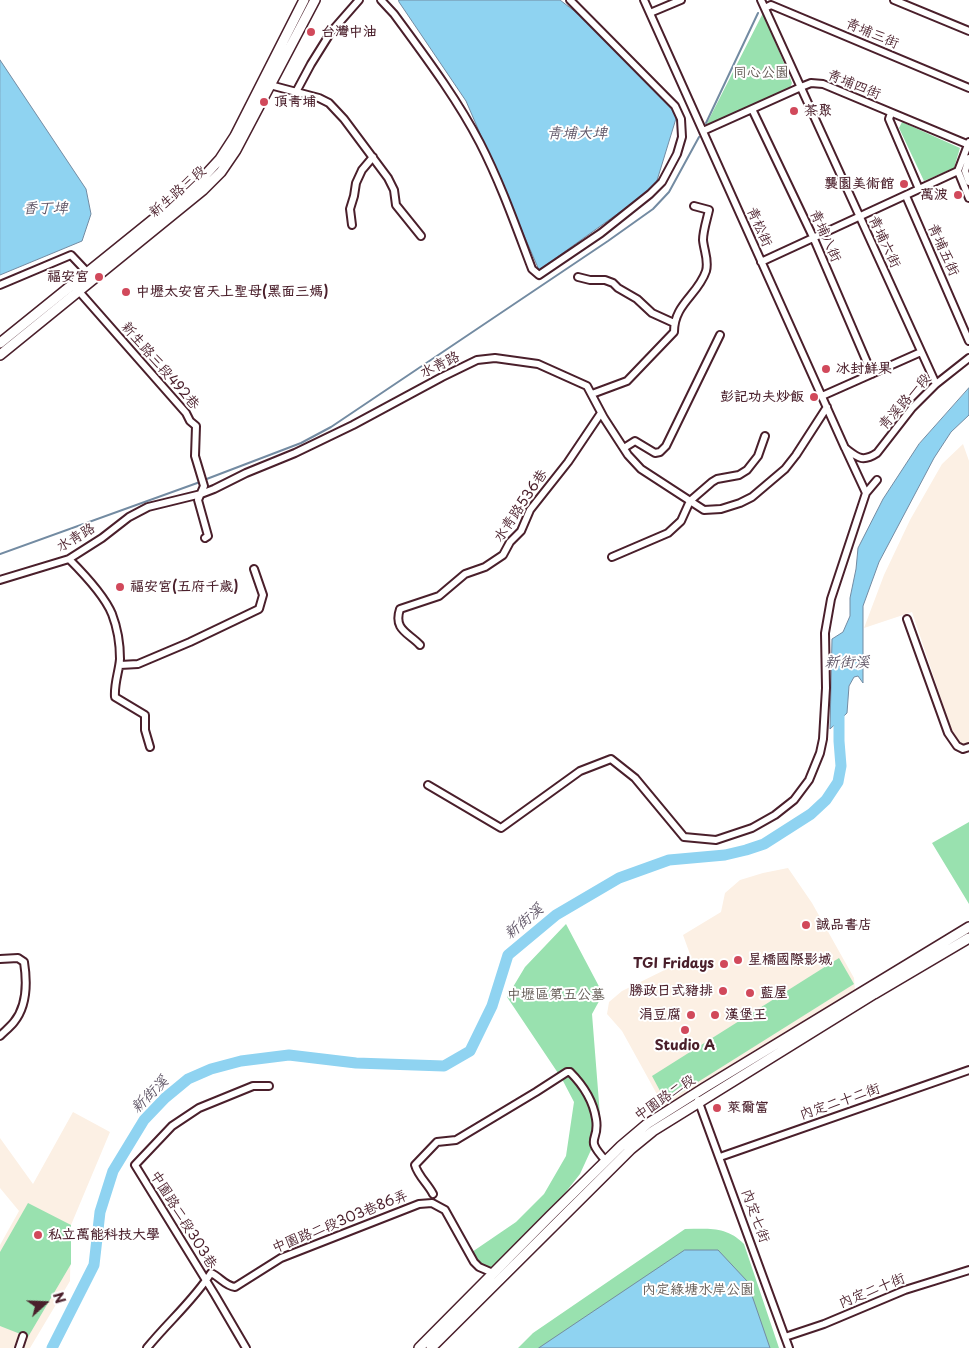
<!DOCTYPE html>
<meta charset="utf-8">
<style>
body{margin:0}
#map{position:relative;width:969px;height:1348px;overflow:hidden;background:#fff;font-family:"Playpen Sans",sans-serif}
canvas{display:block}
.north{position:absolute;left:20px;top:1278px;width:50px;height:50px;-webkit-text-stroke:4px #fff;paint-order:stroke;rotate:70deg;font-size:14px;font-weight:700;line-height:20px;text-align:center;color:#4a1f2b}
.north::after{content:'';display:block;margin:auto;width:18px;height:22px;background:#4a1f2b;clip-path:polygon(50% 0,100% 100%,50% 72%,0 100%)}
</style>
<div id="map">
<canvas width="969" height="1348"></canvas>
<div class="north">N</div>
</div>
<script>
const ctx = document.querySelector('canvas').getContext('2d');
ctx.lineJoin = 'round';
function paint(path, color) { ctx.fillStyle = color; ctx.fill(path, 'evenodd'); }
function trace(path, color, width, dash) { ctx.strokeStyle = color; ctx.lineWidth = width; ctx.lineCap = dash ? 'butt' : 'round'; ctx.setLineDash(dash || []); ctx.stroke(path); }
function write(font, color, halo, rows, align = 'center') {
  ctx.font = font + ' "Playpen Sans","LXGW WenKai TC",sans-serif'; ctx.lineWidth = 4; ctx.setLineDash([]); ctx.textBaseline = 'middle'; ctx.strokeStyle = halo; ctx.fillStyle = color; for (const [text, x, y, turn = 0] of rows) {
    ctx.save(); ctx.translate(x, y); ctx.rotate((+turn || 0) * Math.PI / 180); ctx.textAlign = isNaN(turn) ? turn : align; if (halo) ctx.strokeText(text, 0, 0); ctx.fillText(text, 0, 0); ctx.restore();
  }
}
const built = new Path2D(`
 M963,444L969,461V744H961L954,737L912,612L864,628L884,575L910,520L942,464Z
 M788,868L812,903L854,978L855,990L664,1107L622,1031L607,1014L609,1002L622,991L691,957L683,935L721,912L725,893L740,880L763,873Z
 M73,1112L110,1132L71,1225L70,1281L30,1348H0V1245L19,1211L0,1188V1138L33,1184Z`);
const green = new Path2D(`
 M763,13L789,75L792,83L790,88L706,125Z
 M902,122L960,148L954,168L924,181L899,128Z
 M969,822V904L932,843Z
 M566,924L603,994L592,1014L601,1128L580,1174L558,1202L492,1270L480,1265L472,1252L516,1222L544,1194L566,1156L574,1102L562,1079L507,997L525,967Z
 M839,958L854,984L666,1102L652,1076Z
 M28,1203L71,1225V1264L28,1337L0,1326V1252Z
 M685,1229C709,1229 726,1226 744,1244L779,1348H518L533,1333Z`);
const water = new Path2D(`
 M399,0H560L586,20L678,112L655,187L539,270L466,101L399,2Z
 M0,60L86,189L91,214L82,241L0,275Z
 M969,388V415L951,432L934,458L879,562L863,606V683L858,676L854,677L849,686L847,713L830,729L832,639L843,632L850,616V598L856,569L858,548L883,499L919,444Z
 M685,1250H718L747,1281L770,1348H539Z`);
const stream = new Path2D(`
 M706,123L758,13
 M204,480L301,443L331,427L608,241L653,209L669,192L699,137
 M0,554L200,482`);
const river = new Path2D(`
 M52,1348L94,1265L100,1212L113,1171L144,1120L165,1098L188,1079L211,1069L241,1061L289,1055L356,1063L444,1066L470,1051L492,1006L508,955L556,915L619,878L669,860L725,855L746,850L764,844L811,814L826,800L838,782L841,766L839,741V706`);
const minor = new Path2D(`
 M381,0L394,14C424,55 456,97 480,143C501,184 516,227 532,269L539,275L601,233L650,194L662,182L677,154L682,137L681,119L675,106L570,0
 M644,0L845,448C857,457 862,463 877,453L912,408L936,384L969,358
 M761,0L936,384
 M894,0L969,31
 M765,8L771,5L969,88
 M650,13L681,0
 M270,85L319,98L329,103L344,119L388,178L394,190L396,205L421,236
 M296,92L311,64L331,32L359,0
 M752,109L814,239L872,374
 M891,113L889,119L919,189
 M703,131L801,87L811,83L823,84L969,145
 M969,142L958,171L969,198
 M969,158L965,171L969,182
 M906,196L969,341
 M352,225L350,209L354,196L356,183L362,170L373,157
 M761,262L958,171
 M578,277L590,280H605L613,283L618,288L637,299L652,313L674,323
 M0,285L71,255L88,273
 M76,288L186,413L190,421L196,426L195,456L204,486L198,500L208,536L205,538
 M592,394L627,381L674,332C674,304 698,295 706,271C709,260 704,251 703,240C703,231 707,219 709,210L694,206
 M822,396L921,352
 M624,448L635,441L655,453L660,452L666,446L720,335
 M846,450L866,493L877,480
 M612,557L668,533L681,521L690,501L712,482L717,479L739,475L747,470L758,456L765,436
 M69,559C82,572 105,597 112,614C117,627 120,645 120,659C119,672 114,683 115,697L145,715V730L150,747
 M0,580L69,559L102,538L129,517L148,507L201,494L214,489L246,473L295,453L353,425L442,377L477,360L495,358L538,364L587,386L604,418L628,455L641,469L704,510L721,509L740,503L752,497L785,469L796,455L827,407
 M907,619L948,733L957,746L963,749L969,747
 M420,645C409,633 393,630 400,609L439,596L465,574L485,567L503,555L510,542L521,531L530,510L568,462L601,413
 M120,665L138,664L190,642L259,609L263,595L254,569
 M428,785L501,828L580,771L611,759L635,778L684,837L716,840L752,828L775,815L794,800L809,780L820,753L823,739L826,688L825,633L831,599L866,493
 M0,959L18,958L24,962C27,981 27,1006 14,1022C10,1027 5,1031 0,1036
 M698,1100L789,1348
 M720,1157L969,1070
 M433,1194C428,1184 418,1176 415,1165L437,1142L456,1140L536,1092L567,1072H570C583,1085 593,1100 596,1119C600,1143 583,1136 606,1161
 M785,1337L824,1324L905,1290L969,1270
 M19,1348L23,1336
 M147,1348C168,1322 193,1301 211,1273C220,1277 225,1286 235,1287L281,1258L419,1204L432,1203L445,1210L474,1262L479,1267L493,1273
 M246,1348L215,1295L135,1165L172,1126L199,1108L253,1086H269`);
const secondary = new Path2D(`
 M0,343L197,184L220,159L235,136L304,0
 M0,355L203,190L221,172L236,150L315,0
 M419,1348L550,1216L621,1146L647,1124L704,1088L969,927
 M431,1348L631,1149L653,1131L874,994L969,938`);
const markers = [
 [311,32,5,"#d1495b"],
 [264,102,5,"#d1495b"],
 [794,111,5,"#d1495b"],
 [904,184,5,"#d1495b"],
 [958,195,5,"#d1495b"],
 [99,277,5,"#d1495b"],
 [126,292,5,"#d1495b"],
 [826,369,5,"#d1495b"],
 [814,397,5,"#d1495b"],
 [120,587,5,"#d1495b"],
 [806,925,5,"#d1495b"],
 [738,960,5,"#d1495b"],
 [724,964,5,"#d1495b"],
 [723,991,5,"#d1495b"],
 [750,993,5,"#d1495b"],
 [691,1015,5,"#d1495b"],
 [715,1015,5,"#d1495b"],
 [685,1030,5,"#d1495b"],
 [717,1108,5,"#d1495b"],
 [38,1235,5,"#d1495b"]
];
const poiNames = [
 ["台灣中油",321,32],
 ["頂青埔",274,102],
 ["茶聚",804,111],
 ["襲園美術館",894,184,"right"],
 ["萬波",948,195,"right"],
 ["福安宮",89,277,"right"],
 ["中壢太安宮天上聖母(黑面三媽)",136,292],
 ["冰封鮮果",836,369],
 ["彭記功夫炒飯",804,397,"right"],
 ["福安宮(五府千歲)",130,587],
 ["誠品書店",816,925],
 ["星橋國際影城",748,960],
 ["TGI Fridays",714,964,"right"],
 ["勝政日式豬排",713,991,"right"],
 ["藍屋",760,993],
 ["涓豆腐",681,1015,"right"],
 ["漢堡王",725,1015],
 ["Studio A",685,1046,"center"],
 ["萊爾富",727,1108],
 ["私立萬能科技大學",48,1235]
];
const streetNames = [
 ["青埔三街",872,34,23],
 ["青埔四街",854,85,22],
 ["新生路三段",178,192,-41],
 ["青松街",759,227,66],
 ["青埔八街",825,236,66],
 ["青埔六街",884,242,65],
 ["青埔五街",943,250,66],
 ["水青路",440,365,-26],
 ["新生路三段492巷",160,366,49],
 ["青溪路一段",905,402,-48],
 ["水青路536巷",521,506,-56],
 ["水青路",76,538,-31],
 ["中園路二段",665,1098,-34],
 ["內定二十二街",840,1102,-19],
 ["內定七街",755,1216,70],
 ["中園路二段303巷",183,1220,58],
 ["中園路二段303巷86弄",340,1222,-22],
 ["內定二十街",872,1291,-22]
];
const parkNames = [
 ["同心公園",761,73],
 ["中壢區第五公墓",556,995],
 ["內定綠塘水岸公園",698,1290]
];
const waterNames = [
 ["青埔大埤",577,134],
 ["香丁埤",45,209],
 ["新街溪",847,663],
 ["新街溪",524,922,-40],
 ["新街溪",150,1095,-45]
];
paint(built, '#fcf0e4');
paint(green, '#99e1af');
paint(water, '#8fd3f1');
trace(water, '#738ba2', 1);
trace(stream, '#738ba2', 2);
trace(river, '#8fd3f1', 11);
trace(minor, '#4a1f2b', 10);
trace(secondary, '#4a1f2b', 12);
trace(minor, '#fff', 6);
trace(secondary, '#fff', 9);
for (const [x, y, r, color] of markers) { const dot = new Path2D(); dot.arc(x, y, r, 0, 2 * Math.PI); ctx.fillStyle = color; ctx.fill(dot); trace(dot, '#fff', 2); }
write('bold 14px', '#4a1f2b', '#fff', poiNames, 'left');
write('14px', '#4a1f2b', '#fff', streetNames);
write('14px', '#625953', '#fff', parkNames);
write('italic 15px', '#5f5566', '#fff', waterNames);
</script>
